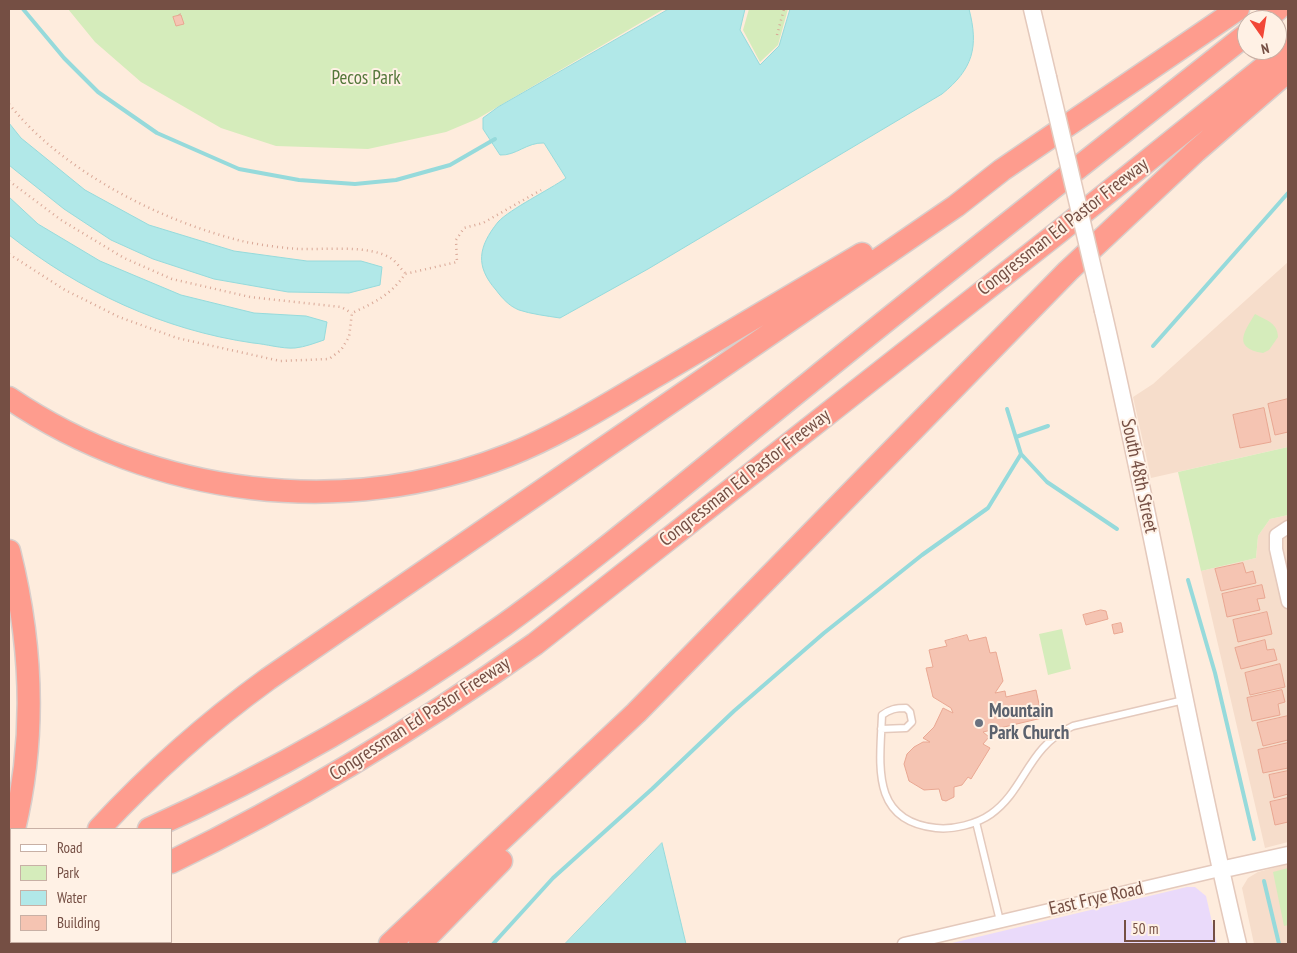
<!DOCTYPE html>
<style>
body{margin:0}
#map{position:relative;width:1297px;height:953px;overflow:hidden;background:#feecdd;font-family:"PT Sans Narrow",sans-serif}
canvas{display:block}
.frame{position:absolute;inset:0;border:10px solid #754f44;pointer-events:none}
.legend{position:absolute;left:10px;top:828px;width:162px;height:115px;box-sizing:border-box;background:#fff1e5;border:1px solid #c8b0a5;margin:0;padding:6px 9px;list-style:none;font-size:15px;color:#754f44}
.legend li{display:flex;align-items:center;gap:10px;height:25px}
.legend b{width:25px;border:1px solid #c8b0a5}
.north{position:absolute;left:1237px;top:10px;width:50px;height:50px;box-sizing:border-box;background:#fff1e5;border:1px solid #c8b0a5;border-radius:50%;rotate:167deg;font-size:14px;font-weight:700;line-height:20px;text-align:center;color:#754f44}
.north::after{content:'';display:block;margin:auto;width:18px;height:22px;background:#f24737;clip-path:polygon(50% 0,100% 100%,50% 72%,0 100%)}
.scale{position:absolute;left:1124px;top:920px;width:91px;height:22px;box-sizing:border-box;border:2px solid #754f44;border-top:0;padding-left:6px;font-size:15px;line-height:18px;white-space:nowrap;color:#754f44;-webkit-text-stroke:4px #fff1e5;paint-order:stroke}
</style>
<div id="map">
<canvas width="1297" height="953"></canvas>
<div class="frame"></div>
<ul class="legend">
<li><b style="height:6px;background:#fff"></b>Road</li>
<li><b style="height:14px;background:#d5ecbb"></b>Park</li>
<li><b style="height:14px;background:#b1e8e8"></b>Water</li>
<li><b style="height:14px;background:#f5c4b2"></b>Building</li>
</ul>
<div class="north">N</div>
<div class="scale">50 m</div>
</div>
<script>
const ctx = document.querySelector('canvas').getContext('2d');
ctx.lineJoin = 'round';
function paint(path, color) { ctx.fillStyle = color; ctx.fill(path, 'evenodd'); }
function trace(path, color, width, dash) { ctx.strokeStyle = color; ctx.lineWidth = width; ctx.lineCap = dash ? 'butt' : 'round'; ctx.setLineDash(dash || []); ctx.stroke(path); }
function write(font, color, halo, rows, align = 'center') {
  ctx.font = font + ' "PT Sans Narrow",sans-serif'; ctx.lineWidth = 4; ctx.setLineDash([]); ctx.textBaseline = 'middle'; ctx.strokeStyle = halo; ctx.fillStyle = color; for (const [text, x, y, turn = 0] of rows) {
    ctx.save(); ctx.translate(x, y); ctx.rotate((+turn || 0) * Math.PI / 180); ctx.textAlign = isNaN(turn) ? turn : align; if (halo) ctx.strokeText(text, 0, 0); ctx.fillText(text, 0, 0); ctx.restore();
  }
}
const residential = new Path2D(`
 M1288,262V447L1151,478L1133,397L1153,384Z
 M1288,515V842L1265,848L1201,571L1256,558L1258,536L1270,519Z
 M1288,864V944H1254L1242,888L1248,878L1258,872Z`);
const education = new Path2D(`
 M1187,887H1195L1206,896L1217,944H948Z`);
const green = new Path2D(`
 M68,9H664L477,119L446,132L368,149L276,146L221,128L141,82L95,42Z
 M749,9H788L778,45L760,62L743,30Z
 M1255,314C1266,320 1278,323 1278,337L1269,350L1263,353C1232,348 1244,332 1255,314Z
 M1288,447V515L1270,519L1258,536L1256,558L1201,571L1178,472Z
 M1062,629L1071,669L1048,675L1039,634Z
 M1288,868V925L1284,926L1273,872Z`);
const water = new Path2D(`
 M669,9H745L740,30L760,65L779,46L790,9H969C979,47 973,69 942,94L648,269L560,318C547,316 531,314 519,310C509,306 502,298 496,290C475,266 478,247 498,222C510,209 549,190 566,178L544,143C527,142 516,156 500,155L483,129V118L498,107Z
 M9,123L21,138L85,190L149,225L234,251L307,261H361L382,267L380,285L349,293L288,292L214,279L153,259L111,240L64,209L15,170L9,165Z
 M9,197L38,224L100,261L181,295L254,313L306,316L327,322L324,340C315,343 305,347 295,348C282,349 266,344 253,343C163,330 80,291 9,235Z
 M662,843L686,944H565Z`);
const stream = new Path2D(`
 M23,9L64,58L98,92L157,133L239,169L299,180L355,184L396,180L450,165L495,139
 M1153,346L1288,193
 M1016,437L1048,426
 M1021,454L1047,482L1117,529
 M1188,580L1215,673L1254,839
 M1264,881L1279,944
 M493,944L553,878L652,789L734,711L824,633L922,555L988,508L1021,454L1007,409`);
const building = new Path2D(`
 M180,15H181L184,24L176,26L173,17Z
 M1288,399V432L1275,435L1268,404Z
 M1264,408L1271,442L1240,448L1233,415Z
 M1243,563L1246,573L1253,571L1256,583L1221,591L1215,569Z
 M1262,585L1265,598L1257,599L1260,610L1227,617L1222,594Z
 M1101,610L1106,611L1108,619L1086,625L1083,615Z
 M1267,612L1272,634L1238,642L1233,620Z
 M1121,623L1123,632L1114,634L1112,625Z
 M967,635L969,641L986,637L990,653L996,652L1003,681L995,693L1005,691L1006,697L1036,690L1042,718L983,732L989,737L983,744L990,748L971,779L968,777L962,785L954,787V797L946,801L942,800L939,789L924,790L909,781L904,764L907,754L914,747L923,742H930L923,738L934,727L943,708L953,713L951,708L933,697L926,668L933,667L929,650L947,646L945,641Z
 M1265,640L1267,650L1274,649L1277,660L1241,669L1235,648Z
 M1280,664L1285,687L1250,695L1245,673Z
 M1282,690L1285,702L1278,704L1280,715L1252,721L1247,698Z
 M1288,716V740L1263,746L1257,723Z
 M1288,743V768L1263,773L1258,750Z
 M1288,771V794L1274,798L1269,775Z
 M1288,798V822L1275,825L1270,802Z`);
const path = new Path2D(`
 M178,9L180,15
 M777,35L784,9
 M9,104C63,172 162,222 246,242C262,245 282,248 299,249C325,250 370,244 392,259C397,263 401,269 405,273
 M9,181L61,220L124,258L172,279L250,297L341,307L352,313
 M9,254L65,290L119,317L177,338L280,361L329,359L341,350L349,337L352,313C374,303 392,294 405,274L457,262L456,240L464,228L483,223L541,190`);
const service = new Path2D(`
 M881,729L906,728L912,722L910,712L906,708C896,708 890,709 882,715C880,765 870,821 936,828C953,830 977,824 991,814C1026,789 1027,747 1073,726L1184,700
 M976,822L1000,921`);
const minor = new Path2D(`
 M1288,527L1276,535V549L1288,602
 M904,944L1220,870`);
const tertiary = new Path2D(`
 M1032,9L1048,77
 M1103,311C1152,521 1188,734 1238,944
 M1220,870L1288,855`);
const motorway = new Path2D(`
 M1264,20L1278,9
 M9,398C155,497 344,520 509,455C562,434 611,402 661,373C728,333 795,293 862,254
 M9,551C32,642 36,737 14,829
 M99,829C151,773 206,724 268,679L956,206L1002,170L1238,9
 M149,829C274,773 393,704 504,625C609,549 708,464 809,383C954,265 1101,150 1247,34
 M9,851L11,842
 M171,862C299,800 419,726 535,644L1060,231L1288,48
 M9,886L11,885
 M10,944L11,942
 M390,944L636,713L1068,271L1196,151L1288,71
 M420,944L501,861`);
const tertiaryBridge = new Path2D(`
 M1048,77L1103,311`);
const markers = [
 [979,723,5,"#6b7280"]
];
const parkNames = [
 ["Pecos Park",366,79]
];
const streetNames = [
 ["Congressman Ed Pastor Freeway",1063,227,-38],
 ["South 48th Street",1139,476,78],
 ["Congressman Ed Pastor Freeway",745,478,-38],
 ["Congressman Ed Pastor Freeway",420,719,-33],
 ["East Frye Road",1096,899,-13]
];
const worshipNames = [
 ["Mountain",989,712],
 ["Park Church",989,734]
];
paint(residential, '#f6ddcb');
paint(education, '#eadafa');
paint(green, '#d5ecbb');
paint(water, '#b1e8e8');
trace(water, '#96dadb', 1);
trace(stream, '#96dadb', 4);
paint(building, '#f5c4b2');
trace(building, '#e9a792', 1);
trace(service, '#e4c9bc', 9);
trace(minor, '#e4c9bc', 15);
trace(tertiary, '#e4c9bc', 19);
trace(motorway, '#d8cecb', 25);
trace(path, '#d9a796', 2.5, [1, 4]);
trace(service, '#fff', 6);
trace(minor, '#fff', 12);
trace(tertiary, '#fff', 16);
trace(motorway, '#fe9c8e', 22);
trace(tertiaryBridge, '#e4c9bc', 19, []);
trace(tertiaryBridge, '#fff', 16);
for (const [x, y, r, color] of markers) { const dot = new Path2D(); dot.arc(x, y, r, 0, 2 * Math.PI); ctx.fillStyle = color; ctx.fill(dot); trace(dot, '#fff1e5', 2); }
write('19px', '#537639', '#fff1e5', parkNames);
write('19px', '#754f44', '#fff1e5', streetNames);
write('bold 19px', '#5b616d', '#fff1e5', worshipNames, 'left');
</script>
